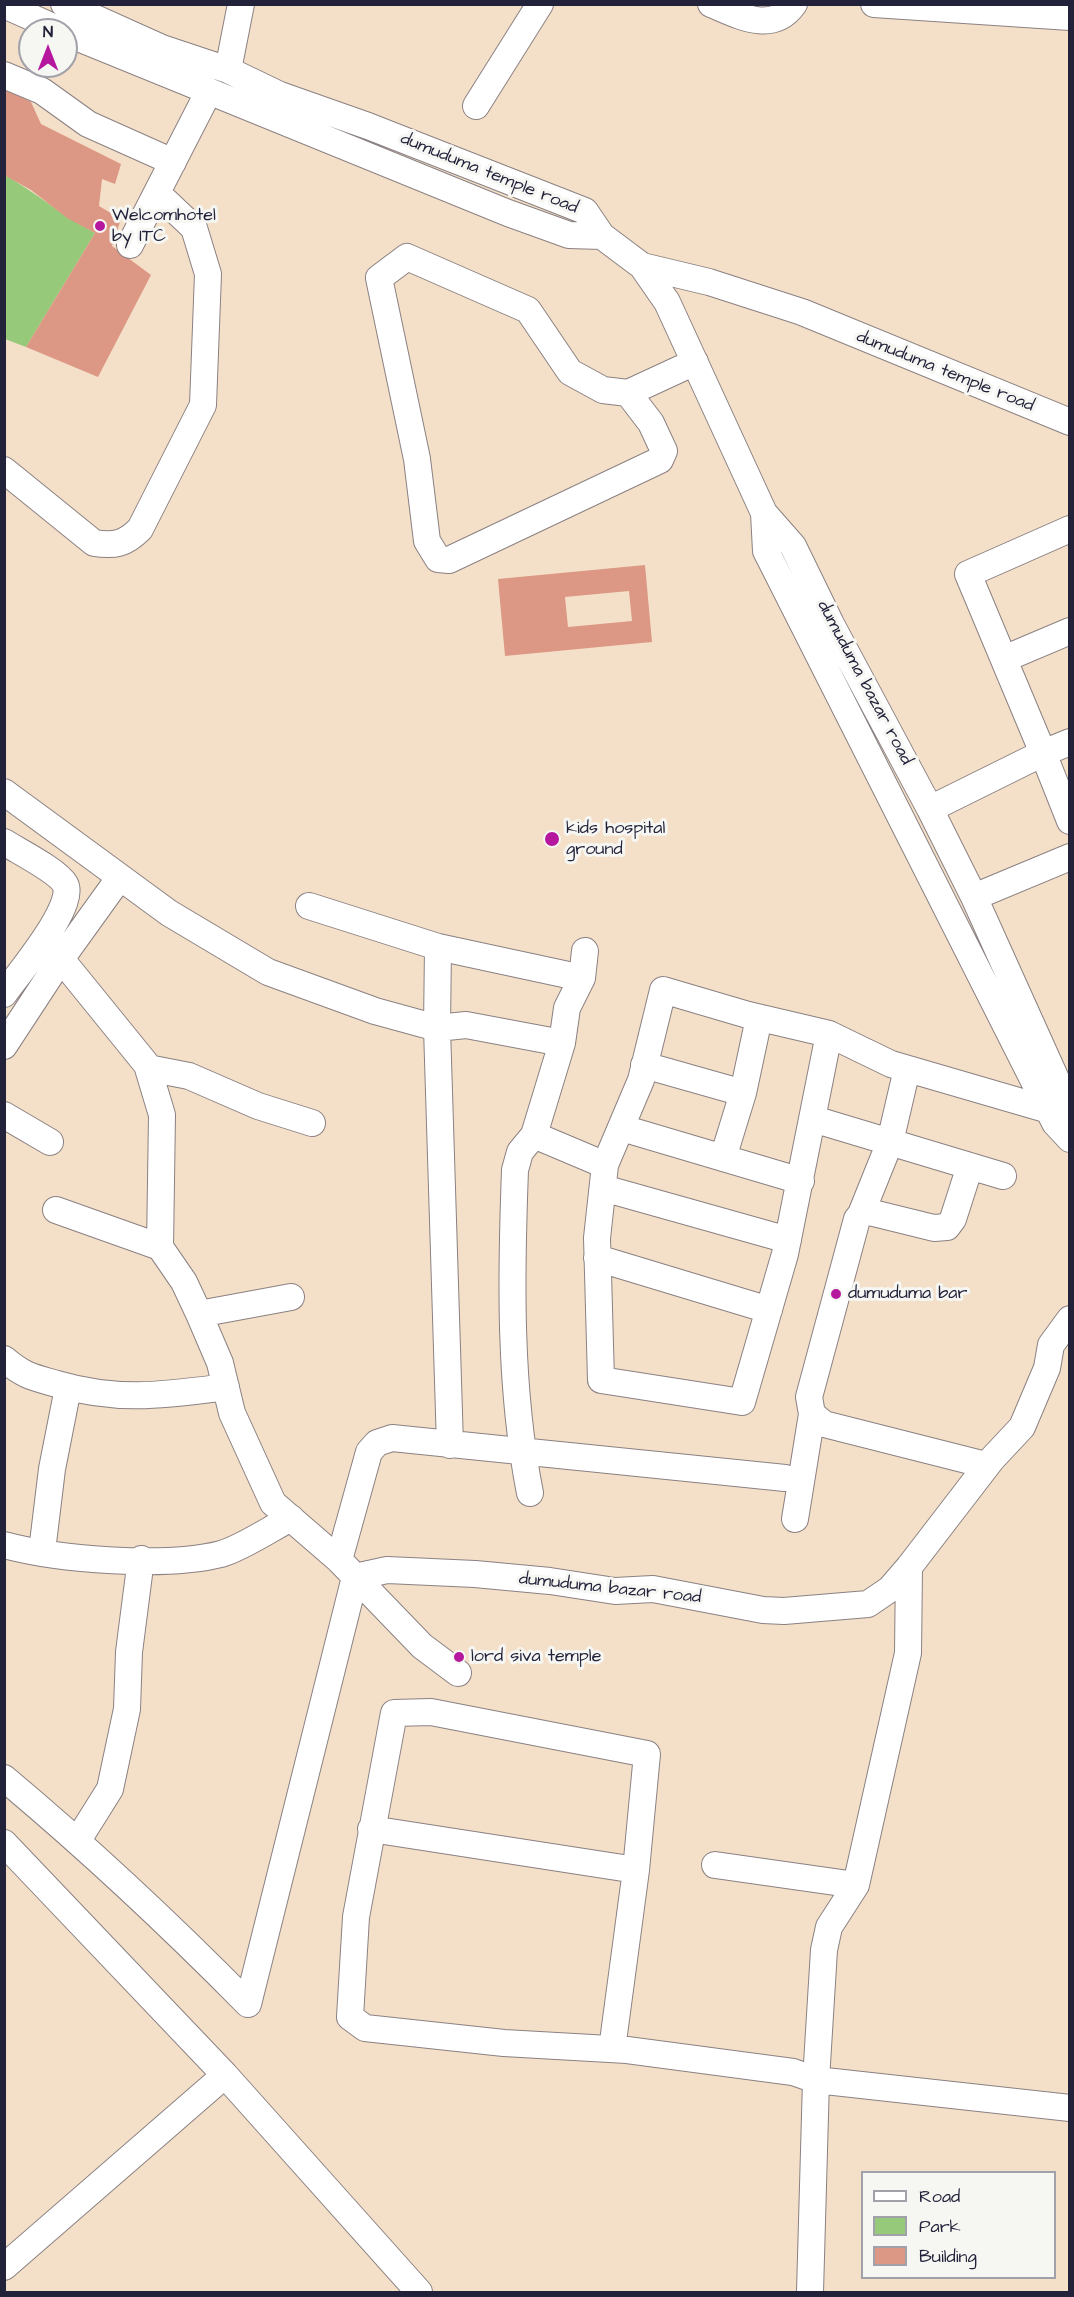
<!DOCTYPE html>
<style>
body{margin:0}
#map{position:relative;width:1074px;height:2297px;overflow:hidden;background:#f4e0c8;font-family:"Architects Daughter",sans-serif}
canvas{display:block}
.frame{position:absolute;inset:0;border:6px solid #22223b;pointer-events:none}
.legend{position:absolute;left:861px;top:2171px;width:195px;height:108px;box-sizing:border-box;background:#f6f6f2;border:2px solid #a1a1a9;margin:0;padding:8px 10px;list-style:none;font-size:18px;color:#22223b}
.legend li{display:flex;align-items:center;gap:12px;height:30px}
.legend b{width:30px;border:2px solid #a1a1a9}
.north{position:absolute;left:18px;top:18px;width:60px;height:60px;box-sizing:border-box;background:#f6f6f2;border:2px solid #a1a1a9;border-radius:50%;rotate:0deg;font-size:16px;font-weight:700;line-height:24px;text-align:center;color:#22223b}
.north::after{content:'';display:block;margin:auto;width:21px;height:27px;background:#b5179e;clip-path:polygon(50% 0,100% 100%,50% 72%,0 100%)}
</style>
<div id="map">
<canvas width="1074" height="2297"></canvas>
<div class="frame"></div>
<ul class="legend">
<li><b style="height:8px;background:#fff"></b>Road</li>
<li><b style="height:16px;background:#96ca7a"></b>Park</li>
<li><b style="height:16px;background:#dc9884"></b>Building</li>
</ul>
<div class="north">N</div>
</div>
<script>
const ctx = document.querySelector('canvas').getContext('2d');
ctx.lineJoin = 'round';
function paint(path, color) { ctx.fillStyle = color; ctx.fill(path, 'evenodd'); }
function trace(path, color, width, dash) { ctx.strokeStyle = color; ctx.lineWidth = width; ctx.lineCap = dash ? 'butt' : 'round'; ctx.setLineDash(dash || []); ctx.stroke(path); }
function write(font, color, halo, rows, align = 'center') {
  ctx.font = font + ' "Architects Daughter",sans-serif'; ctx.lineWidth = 6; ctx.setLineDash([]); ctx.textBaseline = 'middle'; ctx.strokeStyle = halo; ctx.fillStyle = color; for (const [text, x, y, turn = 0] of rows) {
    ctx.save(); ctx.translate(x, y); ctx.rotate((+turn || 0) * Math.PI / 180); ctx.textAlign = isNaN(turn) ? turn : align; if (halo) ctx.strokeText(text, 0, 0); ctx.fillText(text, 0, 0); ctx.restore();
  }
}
const green = new Path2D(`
 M5,175C36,193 63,216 95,233L26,347L5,339Z`);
const building = new Path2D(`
 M4,88L31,102L41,124L121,164L115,184L102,179L99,206L121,219L112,246L151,275L98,377L26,347L95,233L67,218L31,190L4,175Z
 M645,565L652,642L505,656L498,579ZM629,591L632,621L568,627L565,597Z`);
const minor = new Path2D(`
 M64,4L162,48L228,70L280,95L368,126L585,211L602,236L642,266L709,282L802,312L1070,422
 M711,4C738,15 772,35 794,4
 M874,4L1070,17
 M4,5L60,30
 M66,33L508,213L569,235L602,236
 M228,70L241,4
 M4,75L42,91L88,124L173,162
 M476,106L540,4
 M130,245L209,91
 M642,266L667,302L764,513L793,546L831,624L930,809L974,897L1070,1110
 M628,393L603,390L570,372L528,310L407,257L379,278L417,459L427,541L438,559L449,560L660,460L664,451L651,423L628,393L695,362
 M4,470L94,543C115,546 125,544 140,529L203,405L208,274L194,228L158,194
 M764,513L766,551L1055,1123L1070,1139
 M1070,529L968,574L1043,753L1070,742
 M1004,659L1070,631
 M4,792L169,913L268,972L375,1011L437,1028L466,1025L562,1043
 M930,809L1043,753L1070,821
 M4,842C18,851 58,871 65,884C77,905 18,974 4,994
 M120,877L61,959L147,1065L162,1115L160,1247L184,1282L199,1314
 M974,897L1070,857
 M309,906L438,947
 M585,951L582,978L567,1008L562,1043L534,1135L605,1165L641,1080L663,990L748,1015L829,1034L891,1064L1049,1110
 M4,1046L61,959
 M644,1065L743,1093L759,1018
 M148,1068L189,1076L258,1106L312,1123
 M4,1115L50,1142
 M813,1119L1003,1176
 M622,1128L801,1181
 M723,1158L743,1093
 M605,1165L597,1238L601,1380L742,1402L785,1254L829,1034
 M970,1166L953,1219L947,1227L934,1228L869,1212L861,1214L857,1219L809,1397L812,1414L824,1424L986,1465
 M603,1188L788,1240
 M56,1210L160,1247
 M861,1214L890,1142L907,1069
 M597,1258L769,1310
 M291,1297L199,1314L220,1363L232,1413L273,1503L339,1560L422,1646L458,1673
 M4,1359C24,1376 32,1377 57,1384C119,1402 164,1395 226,1387
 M450,1445L437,1028L438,947L582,978
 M530,1493C509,1387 511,1277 515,1170L520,1152L534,1135
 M795,1519L812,1414
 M4,1545C60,1560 165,1568 221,1554C242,1548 270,1529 291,1518
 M42,1551L52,1469L68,1388
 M339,1560L369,1452L377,1443L392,1438L785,1478
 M4,1778C90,1850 170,1925 248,2004L355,1577L387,1570L475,1574L550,1581L615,1591L653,1589L763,1610L784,1611L868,1604L890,1589L909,1567L992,1459L1022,1427L1047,1368L1051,1345L1070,1319
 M371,1829L636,1870
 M78,1840L110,1789L127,1709L129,1652L141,1559
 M4,1843L225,2075L419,2292
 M715,1865L856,1885
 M612,2049L636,1870L647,1754L431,1712L394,1713L356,1917L350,2017L365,2028L504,2043L627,2050L793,2072L816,2080L1070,2108
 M4,2267L225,2075
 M810,2292L816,2080L824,1950L829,1927L856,1885L908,1653L909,1567`);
const markers = [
 [100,226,6,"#b5179e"],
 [552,839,8,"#b5179e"],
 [836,1294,6,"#b5179e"],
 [459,1657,6,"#b5179e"]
];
const streetNames = [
 ["dumuduma temple road",489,174,22],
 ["dumuduma temple road",945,372,22],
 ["dumuduma bazar road",864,683,62],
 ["dumuduma bazar road",610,1589,6]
];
const poiNames = [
 ["Welcomhotel",112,216],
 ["by ITC",112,237],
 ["kids hospital",566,829],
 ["ground",566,850],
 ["dumuduma bar",848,1294],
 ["lord siva temple",471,1657]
];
paint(green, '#96ca7a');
paint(building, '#dc9884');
trace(minor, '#8b8182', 28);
trace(minor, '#fff', 26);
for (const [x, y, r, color] of markers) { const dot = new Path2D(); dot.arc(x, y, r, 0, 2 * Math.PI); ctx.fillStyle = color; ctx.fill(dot); trace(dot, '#f6f6f2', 2); }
write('18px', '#22223b', '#f6f6f2', streetNames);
write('18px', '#22223b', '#f6f6f2', poiNames, 'left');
</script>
